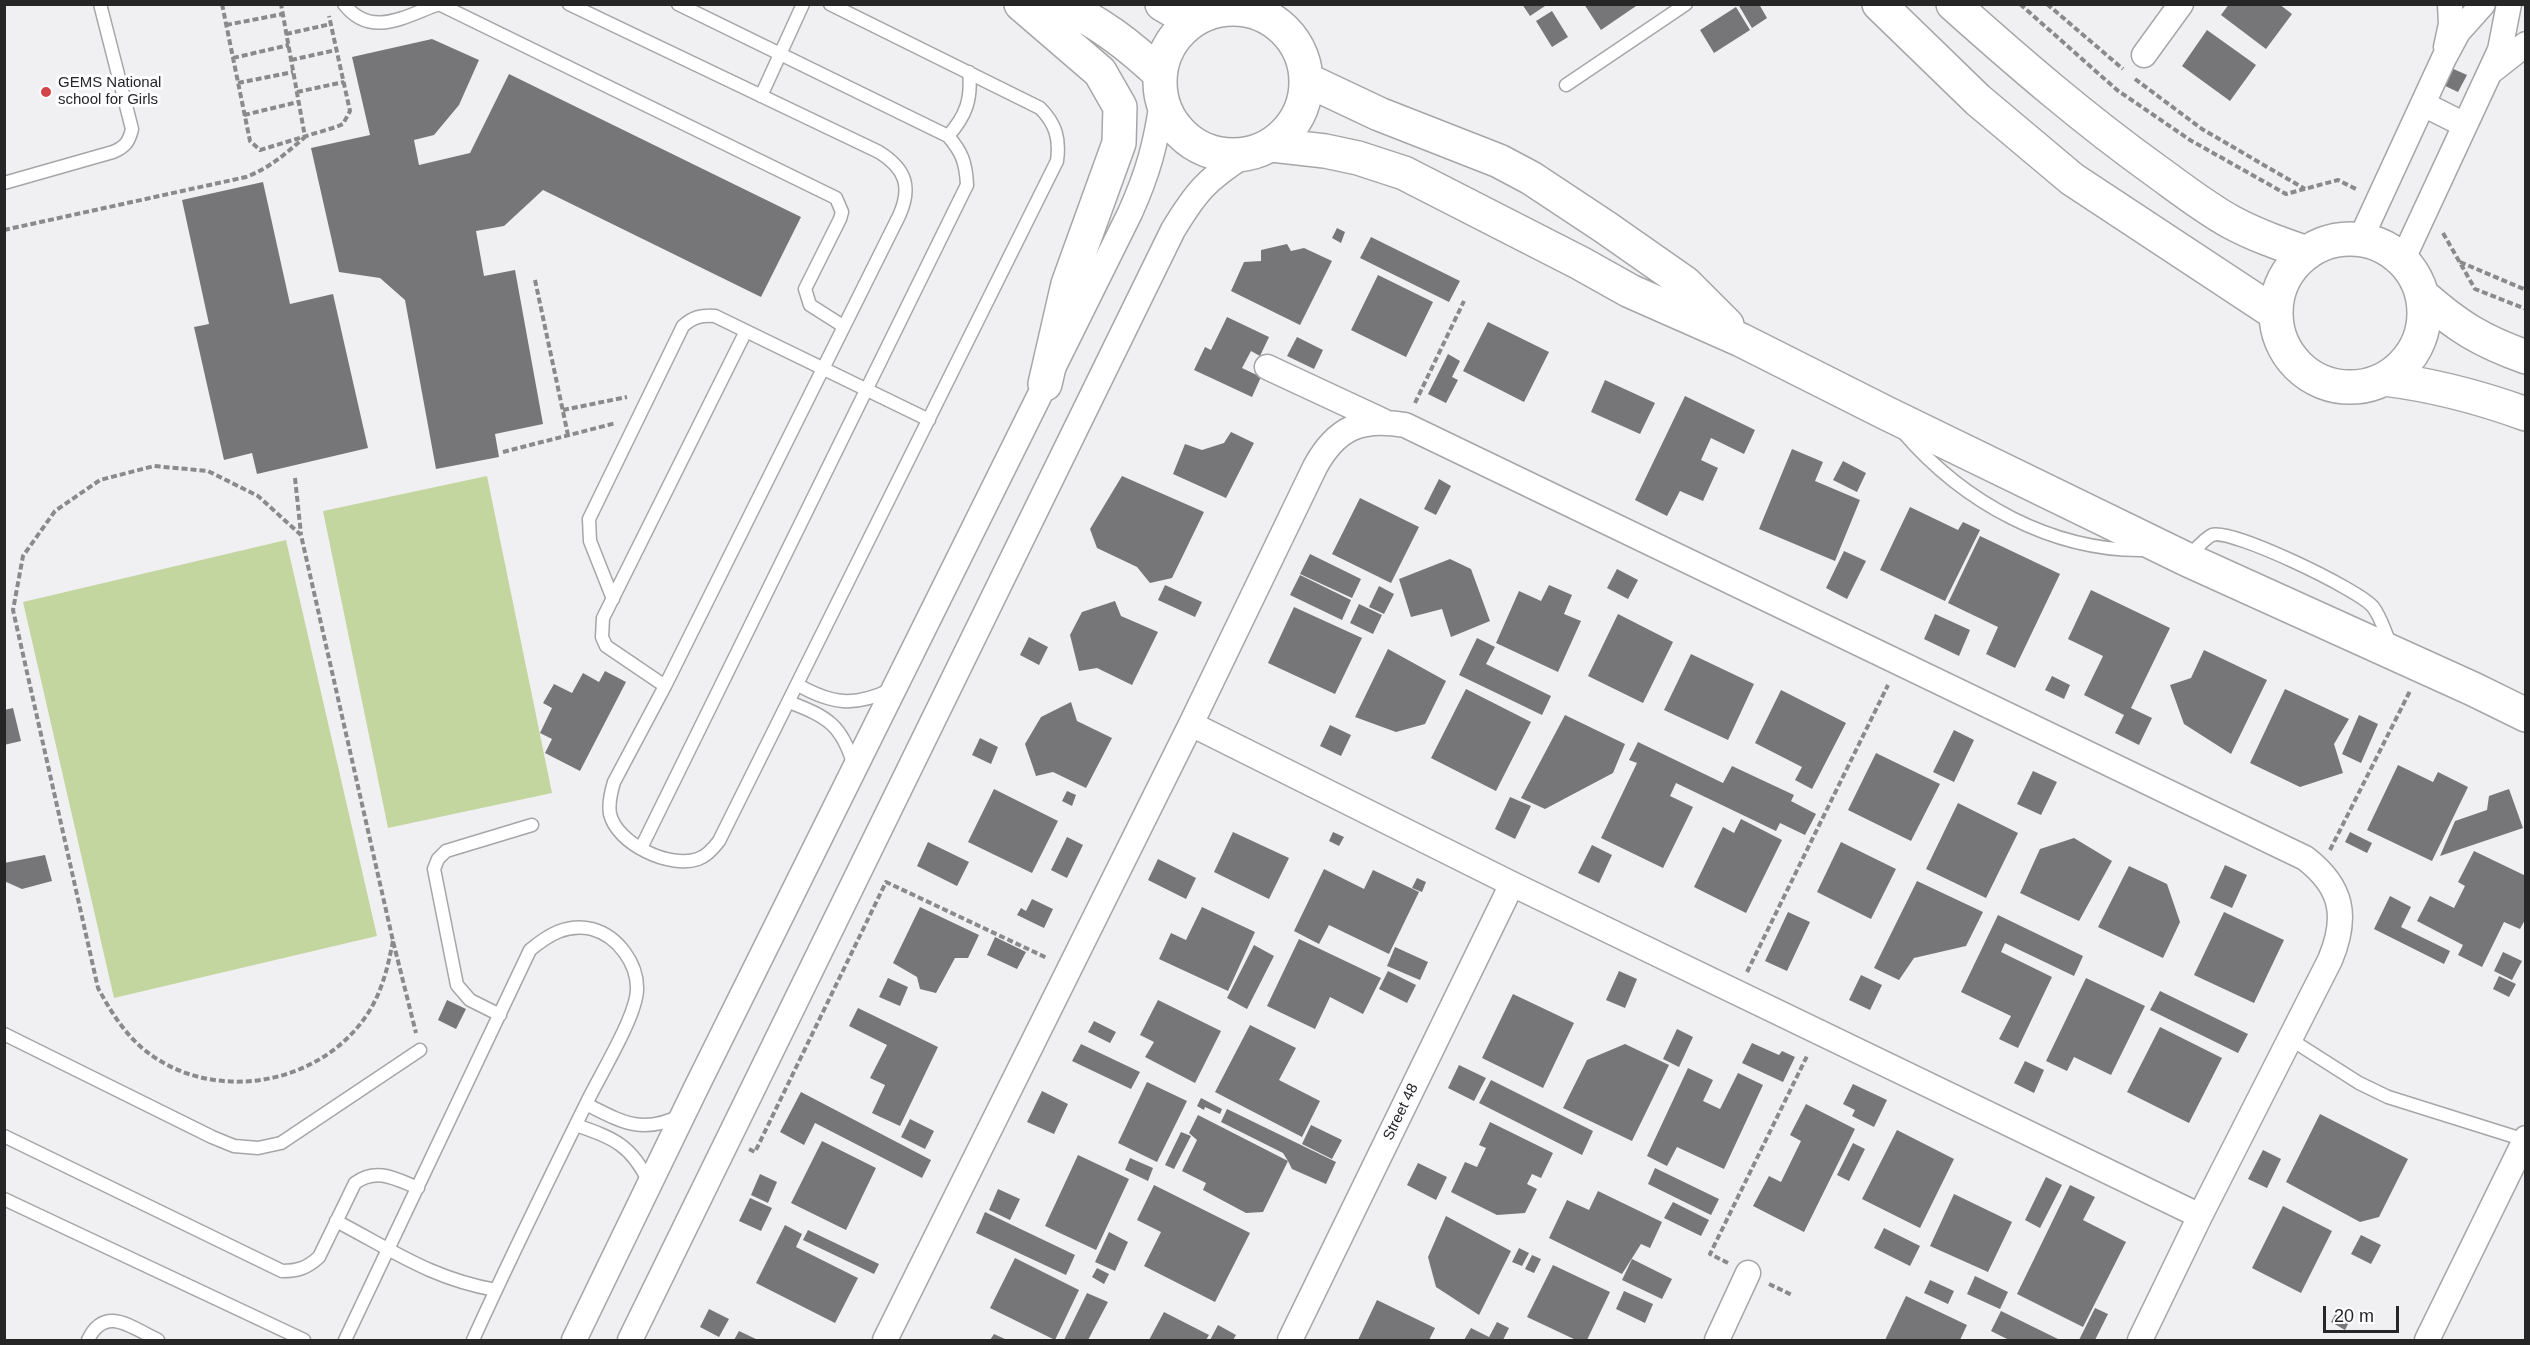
<!DOCTYPE html>
<style>
body{margin:0}
#map{position:relative;width:2530px;height:1345px;overflow:hidden;background:#f0f0f2;font-family:Helvetica,sans-serif}
canvas{display:block}
.frame{position:absolute;inset:0;border:6px solid #262626;pointer-events:none}
.scale{position:absolute;left:2323px;top:1306px;width:76px;height:27px;box-sizing:border-box;border:3px solid #262626;border-top:0;padding-left:8px;font-size:18px;line-height:21px;white-space:nowrap;color:#262626;-webkit-text-stroke:4px #fdfdff;paint-order:stroke}
</style>
<div id="map">
<canvas width="2530" height="1345"></canvas>
<div class="frame"></div>
<div class="scale">20 m</div>
</div>
<script>
const ctx = document.querySelector('canvas').getContext('2d');
ctx.lineJoin = 'round';
function paint(path, color) { ctx.fillStyle = color; ctx.fill(path, 'evenodd'); }
function trace(path, color, width, dash) { ctx.strokeStyle = color; ctx.lineWidth = width; ctx.lineCap = dash ? 'butt' : 'round'; ctx.setLineDash(dash || []); ctx.stroke(path); }
function write(font, color, halo, rows, align = 'center') {
  ctx.font = font + ' Helvetica,sans-serif'; ctx.lineWidth = 6; ctx.setLineDash([]); ctx.textBaseline = 'middle'; ctx.strokeStyle = halo; ctx.fillStyle = color; for (const [text, x, y, turn = 0] of rows) {
    ctx.save(); ctx.translate(x, y); ctx.rotate((+turn || 0) * Math.PI / 180); ctx.textAlign = isNaN(turn) ? turn : align; if (halo) ctx.strokeText(text, 0, 0); ctx.fillText(text, 0, 0); ctx.restore();
  }
}
const green = new Path2D(`
 M487,476L552,793L388,828L323,511Z
 M286,540L377,936L114,998L23,602Z`);
const building = new Path2D(`
 M1522,4H1548L1530,16Z
 M1584,4H1639L1601,30Z
 M1738,4H1759L1767,18L1752,28Z
 M2229,4H2279L2292,14L2266,49L2221,15Z
 M1736,7L1750,30L1714,53L1700,30Z
 M1552,11L1568,37L1552,47L1536,21Z
 M2207,30L2256,65L2230,101L2182,66Z
 M432,39L479,60L459,105L434,135L414,140L419,165L470,153L509,74L801,217L761,297L543,190L504,226L476,231L484,276L515,270L543,424L495,434L499,457L436,469L405,300L380,278L339,272L311,148L370,135L352,57Z
 M2449,67L2467,75L2458,92L2441,84Z
 M263,182L290,304L333,294L368,448L257,474L252,453L224,460L194,327L209,324L182,200Z
 M1337,228L1345,232L1341,243L1332,238Z
 M1371,237L1460,281L1449,302L1360,258Z
 M1287,244L1291,251L1304,248L1332,261L1300,325L1231,291L1244,262L1261,261V250Z
 M1378,275L1433,302L1406,357L1351,330Z
 M1227,317L1269,337L1260,356L1251,351L1242,368L1261,377L1252,397L1194,370L1205,347L1211,350Z
 M1488,322L1549,352L1524,402L1463,371Z
 M1297,337L1323,350L1314,369L1287,356Z
 M1448,354L1460,361L1452,377L1458,380L1446,403L1428,394Z
 M1605,380L1655,403L1640,434L1591,412Z
 M1685,396L1755,430L1744,454L1711,438L1701,460L1718,468L1703,501L1680,491L1667,516L1635,500Z
 M1231,432L1254,443L1226,498L1173,474L1185,444L1202,450L1224,443Z
 M1792,449L1823,462L1815,481L1860,500L1835,561L1759,529Z
 M1843,461L1866,473L1857,492L1833,480Z
 M1122,476L1204,512L1172,578L1150,583L1137,567L1097,548L1090,529Z
 M1439,479L1451,486L1436,515L1424,509Z
 M1360,498L1419,527L1391,583L1332,554Z
 M1910,507L1958,530L1963,522L1980,530L1945,601L1880,570Z
 M1980,536L2060,574L2015,668L1986,654L1998,627L1948,603Z
 M1844,551L1866,561L1847,599L1826,588Z
 M1310,554L1361,579L1352,598L1300,574Z
 M1450,559L1471,569L1490,621L1451,637L1442,609L1411,617L1399,579Z
 M1617,569L1638,580L1628,599L1607,588Z
 M1300,575L1351,600L1342,620L1290,595Z
 M1165,585L1202,602L1195,617L1158,600Z
 M1549,585L1572,595L1564,614L1581,621L1558,672L1496,643L1519,591L1541,601Z
 M1379,586L1394,594L1384,614L1369,607Z
 M2091,590L2170,628L2131,708L2152,718L2139,745L2115,733L2124,715L2084,695L2103,656L2068,639Z
 M1115,601L1121,616L1158,632L1132,685L1097,668L1079,671L1070,635L1082,612Z
 M1359,604L1382,615L1373,634L1350,623Z
 M1294,607L1362,638L1335,694L1268,663Z
 M1618,614L1673,642L1643,703L1588,676Z
 M1935,614L1970,630L1959,656L1924,639Z
 M1029,637L1048,647L1039,665L1020,655Z
 M1477,638L1495,647L1486,664L1551,696L1542,715L1459,675Z
 M1388,649L1446,681L1425,724L1396,732L1355,717Z
 M2204,650L2267,680L2231,754L2184,724L2170,685L2191,678Z
 M1691,654L1754,684L1728,740L1664,710Z
 M605,671L626,682L580,771L545,753L552,739L540,733L552,708L543,703L554,684L572,693L583,673L599,682Z
 M2052,676L2070,685L2064,699L2045,690Z
 M1466,689L1531,722L1496,791L1431,758Z
 M2285,689L2349,719L2334,744L2343,773L2300,787L2250,763Z
 M1781,690L1846,723L1812,789L1795,780L1802,767L1755,743Z
 M1071,702L1077,721L1112,738L1086,788L1053,772L1036,776L1025,744L1041,717Z
 M13,708L21,741L4,745V710Z
 M1565,715L1625,744L1613,773L1545,809L1521,798Z
 M2359,715L2378,724L2361,763L2342,754Z
 M1330,725L1351,735L1341,756L1320,746Z
 M1954,730L1974,740L1954,782L1933,772Z
 M980,738L998,747L991,764L972,755Z
 M1638,742L1723,783L1732,766L1794,795L1791,801L1816,814L1805,835L1780,823L1776,831L1676,783L1670,796L1693,807L1663,868L1601,838L1637,763L1629,760Z
 M1876,753L1940,784L1911,841L1848,810Z
 M2398,765L2433,782L2438,772L2468,787L2432,861L2367,830Z
 M2033,771L2057,782L2041,815L2017,804Z
 M994,789L1058,821L1032,873L968,842Z
 M2509,789L2523,828L2440,856L2455,821L2487,810L2489,796Z
 M1067,791L1076,795L1072,806L1062,801Z
 M1510,797L1531,806L1515,839L1495,829Z
 M1958,803L2018,833L1986,898L1926,869Z
 M1741,819L1782,840L1746,913L1694,887L1723,827L1734,833Z
 M1233,832L1289,858L1269,899L1214,872Z
 M1333,832L1344,837L1339,846L1329,841Z
 M2350,832L2372,843L2367,853L2345,842Z
 M1067,837L1083,845L1067,878L1051,870Z
 M2074,838L2112,861L2079,921L2020,893L2040,849Z
 M928,842L969,862L957,886L917,866Z
 M1841,842L1896,869L1871,919L1817,892Z
 M1592,845L1612,855L1599,883L1578,873Z
 M2474,851L2526,876V918L2520,929L2504,922L2482,967L2458,955L2463,945L2417,921L2430,896L2454,908L2465,886L2458,882Z
 M45,855L52,881L22,889L4,881V863Z
 M1158,859L1196,878L1186,899L1148,880Z
 M2225,865L2247,875L2232,908L2210,898Z
 M2129,866L2167,884L2180,922L2163,958L2098,927Z
 M1324,869L1364,889L1373,870L1419,892L1389,954L1329,925L1319,944L1294,931Z
 M1417,878L1426,882L1422,892L1412,888Z
 M1917,881L1983,912L1966,946L1914,958L1899,980L1874,968Z
 M2390,896L2411,907L2401,927L2450,951L2444,964L2374,929Z
 M1032,899L1053,909L1044,928L1017,915L1021,908L1026,911Z
 M920,907L979,935L968,958H955L936,993L920,989L917,977L893,963Z
 M1202,907L1255,932L1228,991L1159,959L1171,933L1186,940Z
 M1788,912L1810,922L1787,971L1765,961Z
 M2224,912L2284,940L2254,1003L2194,975Z
 M1998,915L2083,956L2074,976L2005,943L2001,952L2052,977L2018,1048L1999,1039L2011,1016L1961,992Z
 M995,937L1026,952L1017,969L987,955Z
 M1299,939L1381,978L1363,1014L1330,997L1315,1029L1267,1006Z
 M1254,945L1274,956L1247,1009L1227,998Z
 M1395,947L1428,962L1420,980L1387,966Z
 M2503,952L2522,961L2512,980L2494,971Z
 M1388,971L1416,985L1407,1003L1379,989Z
 M1619,971L1637,979L1625,1008L1606,1000Z
 M1861,975L1882,985L1870,1010L1849,1000Z
 M2499,976L2516,984L2509,997L2493,989Z
 M888,978L908,987L900,1006L879,997Z
 M2086,978L2145,1006L2111,1075L2074,1057L2067,1071L2046,1061Z
 M2160,991L2248,1034L2238,1053L2150,1010Z
 M1513,994L1574,1023L1543,1088L1482,1058Z
 M447,1000L466,1009L456,1029L438,1020Z
 M1158,1000L1221,1031L1195,1083L1145,1057L1154,1042L1140,1035Z
 M858,1008L938,1047L900,1126L872,1113L885,1085L870,1078L887,1045L849,1026Z
 M1094,1021L1116,1032L1110,1043L1088,1032Z
 M1250,1025L1296,1048L1279,1080L1320,1101L1302,1137L1215,1092Z
 M2160,1027L2222,1058L2189,1123L2127,1092Z
 M1677,1029L1693,1037L1679,1067L1663,1059Z
 M1752,1043L1779,1055L1782,1051L1795,1057L1783,1082L1742,1063Z
 M1081,1044L1140,1072L1131,1089L1072,1061Z
 M1625,1044L1669,1065L1632,1141L1563,1108L1587,1060Z
 M2025,1061L2044,1070L2034,1093L2014,1083Z
 M1459,1065L1486,1078L1474,1101L1448,1088Z
 M1688,1068L1713,1080L1703,1101L1720,1109L1738,1073L1763,1085L1724,1169L1677,1147L1667,1166L1647,1156Z
 M1491,1080L1593,1131L1582,1155L1479,1103Z
 M1147,1082L1187,1101L1157,1162L1118,1143Z
 M1853,1084L1887,1100L1874,1127L1852,1116L1855,1110L1843,1104Z
 M1042,1091L1068,1104L1054,1134L1027,1122Z
 M801,1092L931,1160L922,1178L815,1123L804,1145L780,1132Z
 M1201,1098L1222,1109L1220,1114L1205,1107L1204,1110L1197,1106Z
 M1806,1104L1855,1129L1804,1232L1753,1206L1769,1176L1781,1182L1801,1141L1790,1135Z
 M1227,1109L1336,1162L1326,1184L1292,1169L1288,1161L1263,1212L1246,1213L1203,1190L1206,1183L1182,1171L1197,1140L1189,1133L1198,1115L1288,1161L1283,1153L1221,1122Z
 M2320,1114L2408,1159L2379,1217L2360,1222L2286,1182Z
 M910,1119L934,1131L925,1149L901,1137Z
 M1490,1122L1553,1153L1541,1178L1532,1174L1527,1184L1537,1189L1525,1213L1497,1215L1451,1192L1465,1162L1477,1167L1486,1148L1479,1145Z
 M1311,1125L1342,1140L1332,1159L1302,1144Z
 M1897,1130L1954,1159L1920,1228L1862,1199Z
 M1181,1132L1191,1136L1174,1169L1165,1165Z
 M822,1141L876,1168L846,1230L791,1203Z
 M1853,1143L1865,1149L1849,1181L1837,1175Z
 M2263,1150L2281,1159L2267,1188L2248,1179Z
 M1078,1155L1129,1179L1096,1250L1045,1226Z
 M1130,1158L1153,1168L1148,1181L1125,1170Z
 M1418,1163L1447,1177L1436,1200L1407,1185Z
 M1655,1168L1719,1199L1711,1215L1648,1184Z
 M760,1174L777,1182L768,1203L751,1195Z
 M2046,1177L2062,1185L2040,1228L2025,1220Z
 M1154,1185L1250,1233L1215,1302L1144,1266L1161,1232L1137,1220Z
 M2070,1185L2095,1197L2083,1220L2126,1242L2083,1327L2017,1294Z
 M998,1189L1020,1199L1010,1220L989,1210Z
 M1598,1191L1662,1222L1650,1248L1641,1244L1622,1274L1549,1238L1567,1200L1589,1210Z
 M1954,1194L2012,1222L1988,1272L1930,1246Z
 M750,1198L772,1208L761,1231L739,1221Z
 M1673,1202L1709,1220L1701,1236L1664,1218Z
 M2283,1206L2332,1231L2301,1293L2252,1268Z
 M985,1212L1075,1255L1066,1275L976,1233Z
 M1446,1216L1511,1251L1479,1315L1436,1287L1428,1257Z
 M785,1225L802,1234L796,1247L858,1278L835,1323L756,1283Z
 M1884,1228L1920,1246L1910,1266L1874,1248Z
 M808,1230L879,1264L874,1274L803,1240Z
 M1109,1232L1128,1242L1115,1271L1095,1262Z
 M2361,1235L2381,1245L2371,1264L2351,1254Z
 M1519,1248L1529,1253L1522,1266L1512,1262Z
 M1532,1255L1541,1259L1534,1273L1525,1269Z
 M1015,1258L1079,1290L1055,1340L990,1308Z
 M1632,1259L1672,1279L1662,1299L1622,1280Z
 M1553,1265L1610,1292L1587,1340H1576L1527,1317Z
 M1097,1268L1109,1274L1104,1284L1092,1277Z
 M1975,1276L2008,1292L2000,1309L1967,1294Z
 M1930,1280L1954,1291L1948,1304L1924,1293Z
 M1624,1291L1653,1304L1645,1323L1616,1309Z
 M1087,1293L1108,1302L1088,1340H1064Z
 M1906,1296L1967,1325L1960,1340H1885Z
 M1377,1300L1435,1328L1429,1340H1358Z
 M2095,1308L2108,1314L2095,1340H2079Z
 M709,1309L729,1319L719,1337L700,1327Z
 M2001,1311L2060,1340H2009L1991,1331Z
 M1164,1312L1209,1335L1206,1340H1149Z
 M2336,1313L2350,1320L2345,1330L2331,1322Z
 M1497,1322L1509,1328L1503,1340H1464L1471,1328L1489,1337Z
 M1218,1325L1236,1335L1233,1340H1210Z
 M739,1331L758,1340H734Z
 M994,1334L1007,1340H990Z`);
const path = new Path2D(`
 M222,4L250,141L260,150L336,127L343,124L350,111L329,16
 M2020,4L2117,90L2190,140L2286,194L2338,180L2358,190
 M2047,4L2123,69
 M226,25L283,14
 M286,34L331,24
 M233,58L289,45
 M291,60L336,50
 M2135,79L2202,129L2305,189
 M238,83L293,72
 M297,92L344,82
 M244,115L298,102
 M4,230L246,177C270,168 286,153 305,137L281,4
 M2443,233L2475,289L2526,309
 M2460,262L2526,290
 M535,280L568,435
 M1415,403L1464,301
 M563,410L627,397
 M503,452L616,423
 M295,478L301,534
 M2330,850L2410,691
 M393,941C388,966 383,988 370,1010C323,1087 209,1106 141,1047C122,1030 110,1010 98,988L13,610L23,556L55,511L100,480L154,466L208,471L258,496L301,535L393,941L416,1033
 M1747,972L1888,685
 M749,1149L755,1152L886,882L1047,958
 M1728,1263L1710,1254L1808,1054
 M1769,1284L1792,1295`);
const lane = new Path2D(`
 M344,4C371,39 405,16 439,4
 M439,4L836,198L842,212L840,219L805,289L810,305L843,326
 M569,4L879,152C906,169 912,187 899,216L665,686L614,782C611,792 608,803 610,814C617,844 670,869 698,859C707,856 713,849 719,841L1057,161C1060,139 1056,124 1040,108L830,4
 M1566,85L1686,4
 M761,96L803,4
 M948,136C966,116 972,99 969,72
 M4,183L113,152C125,147 129,142 132,129L100,4
 M1903,432C1963,502 2052,552 2146,550
 M2188,557C2195,550 2204,539 2212,535C2229,527 2360,590 2373,607C2381,617 2385,633 2391,645
 M613,599L590,541L589,519L683,326C693,317 701,315 715,316L929,420
 M798,685C832,704 854,707 890,690
 M665,686L606,646L602,637L603,618L746,331
 M789,702C828,717 842,725 854,766
 M641,848L967,185C966,163 962,152 948,136L678,4
 M500,1015L470,1000L457,985L434,869L438,859L446,851L532,825
 M4,1034L212,1137L234,1146L258,1148L281,1143L420,1050
 M2290,1039L2359,1083L2388,1097L2525,1140
 M586,1104C620,1121 642,1135 679,1116
 M576,1125C613,1138 632,1145 649,1183
 M4,1136L282,1271C298,1271 307,1268 319,1257L355,1183C377,1167 396,1179 418,1188
 M4,1199L304,1340
 M336,1221C392,1250 432,1279 496,1290
 M88,1340C105,1304 132,1328 158,1340
 M345,1340L530,950C548,935 567,923 592,929C618,936 638,964 637,990C636,1017 600,1075 587,1102C548,1181 509,1260 473,1340`);
const street = new Path2D(`
 M2446,47L2451,24L2450,4
 M2144,55L2181,4
 M2493,70L2526,44
 M2423,104L2465,125
 M2360,240L2444,58L2458,32L2483,4
 M2402,261L2500,50L2509,4
 M1267,367L1383,421
 M1191,724L1512,884L2200,1216
 M574,1340L696,1088L1130,213C1148,173 1156,144 1162,101
 M630,1340L1173,230C1196,192 1207,179 1245,155
 M885,1340L1191,724L1315,467C1336,428 1361,417 1405,425L2305,858C2343,887 2348,917 2330,960L2200,1216L2140,1340
 M1290,1340L1512,884
 M1717,1340L1748,1273
 M2427,1340L2526,1138`);
const secondary = new Path2D(`
 M1021,4L1100,72L1120,107L1119,143L1068,284L1045,384
 M1062,4C1102,25 1127,43 1160,74
 M1162,4L1191,21
 M1879,4L1978,100L2072,179L2275,313
 M1953,4C2019,63 2084,119 2155,170C2180,188 2204,207 2231,222C2255,235 2281,244 2307,253
 M1160 82a73 73 0 1 1 146 0a73 73 0 1 1-146 0Z
 M1307,80L1379,114L1499,161L1531,178L1605,227L1685,283L1727,325
 M1272,145L1325,151L1358,158L1404,173L1580,263L1630,291L1741,340L1886,413L2186,559L2473,689L2526,715
 M2276 313a74 74 0 1 1 148 0a74 74 0 1 1-148 0Z
 M2422,295C2457,326 2481,341 2526,357
 M2384,379C2434,385 2479,397 2526,414`);
const markers = [
 [46,92,6,"#d3434a"]
];
const poiNames = [
 ["GEMS National",58,83],
 ["school for Girls",58,100]
];
const streetNames = [
 ["Street 48",1401,1112,-64]
];
paint(green, '#c4d6a0');
paint(building, '#767678');
trace(lane, '#a5a6a8', 15);
trace(street, '#a5a6a8', 27);
trace(secondary, '#a5a6a8', 36);
trace(path, '#8a8a8b', 4, [6, 3]);
trace(lane, '#fff', 12);
trace(street, '#fff', 24);
trace(secondary, '#fff', 33);
for (const [x, y, r, color] of markers) { const dot = new Path2D(); dot.arc(x, y, r, 0, 2 * Math.PI); ctx.fillStyle = color; ctx.fill(dot); trace(dot, '#fdfdff', 2); }
write('15px', '#262626', '#fdfdff', poiNames, 'left');
write('15px', '#262626', '#fdfdff', streetNames);
</script>
